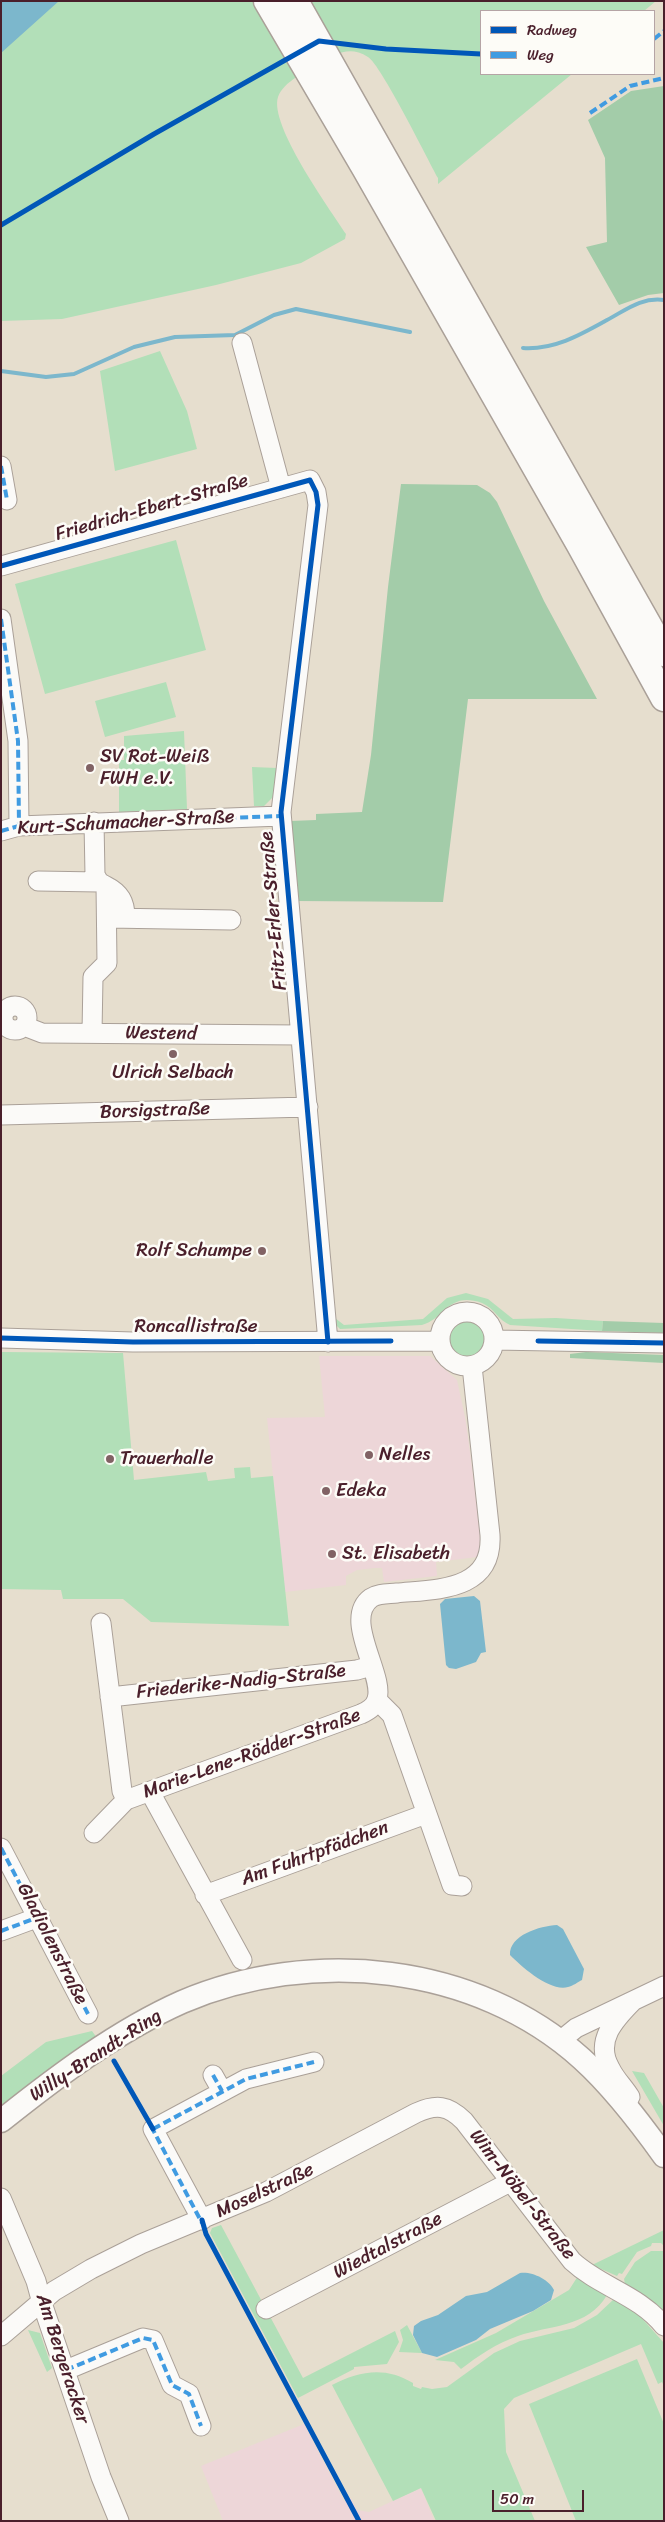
<!DOCTYPE html>
<meta charset="utf-8">
<style>
body{margin:0}
#map{position:relative;width:665px;height:2522px;overflow:hidden;background:#e6dece;font-family:Sriracha,sans-serif}
canvas{display:block}
.frame{position:absolute;inset:0;border:2px solid #4a1f2b;pointer-events:none}
.legend{position:absolute;left:480px;top:10px;width:175px;height:65px;box-sizing:border-box;background:#fdfcf7;border:1px solid #b5a4a5;margin:0;padding:6px 9px;list-style:none;font-size:15px;color:#4a1f2b}
.legend li{display:flex;align-items:center;gap:10px;height:25px}
.legend b{width:25px;border:1px solid #b5a4a5}
.scale{position:absolute;left:492px;top:2490px;width:92px;height:22px;box-sizing:border-box;border:2px solid #4a1f2b;border-top:0;padding-left:6px;font-size:15px;line-height:18px;white-space:nowrap;color:#4a1f2b;-webkit-text-stroke:4px #fdfcf7;paint-order:stroke}
</style>
<div id="map">
<canvas width="665" height="2522"></canvas>
<div class="frame"></div>
<ul class="legend">
<li><b style="height:6px;background:#0057b8"></b>Radweg</li>
<li><b style="height:6px;background:#409be1"></b>Weg</li>
</ul>
<div class="scale">50 m</div>
</div>
<script>
const ctx = document.querySelector('canvas').getContext('2d');
ctx.lineJoin = 'round';
function paint(path, color) { ctx.fillStyle = color; ctx.fill(path, 'evenodd'); }
function trace(path, color, width, dash) { ctx.strokeStyle = color; ctx.lineWidth = width; ctx.lineCap = dash ? 'butt' : 'round'; ctx.setLineDash(dash || []); ctx.stroke(path); }
function write(font, color, halo, rows, align = 'center') {
  ctx.font = font + ' Sriracha,sans-serif'; ctx.lineWidth = 5; ctx.setLineDash([]); ctx.textBaseline = 'middle'; ctx.strokeStyle = halo; ctx.fillStyle = color; for (const [text, x, y, turn = 0] of rows) {
    ctx.save(); ctx.translate(x, y); ctx.rotate((+turn || 0) * Math.PI / 180); ctx.textAlign = isNaN(turn) ? turn : align; if (halo) ctx.strokeText(text, 0, 0); ctx.fillText(text, 0, 0); ctx.restore();
  }
}
const built = new Path2D(`
 M319,1356H430L457,1380L466,1422L478,1513L481,1542L478,1557L436,1562L437,1576L384,1582L382,1568H374L357,1570L346,1576V1585L285,1592L267,1418L325,1417Z
 M304,2424L344,2501L351,2498L357,2510L369,2512L421,2488L434,2521H223L201,2466Z`);
const green = new Path2D(`
 M1,1H656L644,11H481V74H572L438,184V178C427,158 381,65 368,57C349,45 336,54 319,64C306,72 284,81 278,97C269,125 329,208 346,234L345,239L301,263L216,285L62,319L1,321Z
 M160,351L187,411L197,449L115,471L100,371Z
 M176,540L206,650L45,694L15,584Z
 M166,682L176,717L105,737L95,701Z
 M184,731L187,809L119,812V760H124V736Z
 M252,767L277,768L274,796L264,806H254Z
 M466,1293L488,1299L513,1319L556,1318L603,1321L602,1331L510,1325C498,1320 494,1308 482,1303C448,1291 445,1319 422,1325L340,1329L336,1325L335,1318L344,1325L423,1319L447,1298Z
 M447 1339a20 20 0 1 1 40 0a20 20 0 1 1-40 0Z
 M1,1352L123,1353L134,1480L206,1472L208,1481L235,1478L234,1468L250,1467L251,1478L273,1476L289,1626L151,1622L123,1599H63L61,1590L1,1589Z
 M92,2031L97,2038L1,2110V2076L46,2042Z
 M632,2071L644,2073L664,2108V2126Z
 M221,2225L303,2378L395,2331L399,2342L387,2364L354,2367V2369L298,2398L210,2233L212,2228Z
 M664,2230V2246L661,2243H652L651,2246L637,2252L622,2274L619,2273L617,2276L592,2265Z
 M651,2251H664V2317L642,2295L625,2284L624,2279L635,2262Z
 M578,2276L607,2295C588,2328 549,2325 518,2336C497,2343 478,2356 461,2369L454,2362L435,2360L496,2333L569,2290Z
 M614,2299L639,2315L664,2343V2386L662,2382L658,2384L641,2344L514,2398L504,2409L506,2452L535,2521H436L421,2488L393,2501L332,2385C359,2371 385,2366 413,2383V2386L421,2389L422,2387L432,2389L447,2387L494,2353L520,2341L574,2328L597,2315Z
 M407,2325L422,2353L399,2352L403,2340L400,2330Z
 M28,2330L40,2333L52,2368L47,2372Z
 M637,2359L664,2424V2521H576L529,2404Z`);
const forest = new Path2D(`
 M664,86V293L648,295L619,305L586,247L607,242L605,158L588,120L631,91Z
 M401,484L477,485L490,493L497,502L544,601L597,699H468L443,902L296,901L290,821L316,820V814L362,812L371,755L388,587Z
 M603,1321L664,1323V1333L602,1331Z
 M586,1352L664,1355V1363L570,1358V1354Z`);
const water = new Path2D(`
 M1,1H59L1,53Z
 M474,1596L480,1601L486,1652L481,1653L476,1662L456,1669L449,1668L446,1665L440,1604L445,1599Z
 M557,1925L563,1929L584,1969L582,1980C578,1982 573,1986 568,1987C550,1992 522,1967 510,1955C509,1935 540,1926 557,1925Z
 M520,2273C531,2271 549,2279 554,2290L551,2300L533,2311L490,2329L476,2340L437,2357L422,2353L413,2335L414,2326L421,2321L438,2315L466,2296L487,2292Z`);
const stream = new Path2D(`
 M523,348C554,350 580,335 607,320C626,310 641,297 664,300
 M1,371L46,377L74,374L134,347L175,337L235,335L274,315L296,309L410,332`);
const minor = new Path2D(`
 M242,343L281,488
 M1,466L7,500
 M1,566L310,480L316,492L318,505L281,812L328,1342
 M1,619L18,741L19,826
 M1,831L19,826L281,816
 M38,881L99,882
 M106,886C120,893 125,902 125,917
 M108,918L231,920
 M3 1018a12 12 0 1 1 24 0a12 12 0 1 1-24 0Z
 M24,1026L42,1033L300,1035
 M92,1033L93,977L107,963L106,886L99,882L95,875L94,822
 M1,1115L308,1107
 M440 1339a27 27 0 1 1 54 0a27 27 0 1 1-54 0Z
 M1,1338L133,1342L440,1341
 M494,1340L664,1343
 M101,1623L122,1791L126,1800
 M110,1697L357,1670L371,1666
 M377,1700L392,1715L452,1885L462,1886
 M150,1792L242,1960
 M94,1833L126,1800L361,1714C368,1711 375,1707 377,1699C385,1675 342,1619 371,1598C378,1593 389,1594 397,1593C438,1589 493,1591 490,1535L472,1366
 M1,1848L88,2014
 M205,1895L426,1814
 M1,1931L39,1917
 M560,2041L576,2028L664,1986
 M213,2075L222,2091
 M630,2097C624,2087 615,2079 610,2068C594,2041 615,2019 633,2001
 M1,2198L36,2281L42,2303L101,2477L119,2521
 M202,2220L153,2129L246,2079L314,2062
 M266,2309L510,2182
 M1,2336L54,2291L91,2269L141,2244L266,2192L416,2113C436,2104 448,2105 464,2121L572,2261C600,2287 639,2295 664,2326
 M66,2370L143,2338L153,2340L172,2385L189,2394L201,2426`);
const major = new Path2D(`
 M1,2121C56,2077 117,2031 182,2002C311,1947 476,1963 582,2059C613,2087 639,2121 664,2156`);
const highway = new Path2D(`
 M267,1L365,168L580,545L664,698
 M295,1L664,653`);
const quiet = new Path2D(`
 M654,39L664,31
 M590,113L630,86L664,78
 M1,466L7,500
 M1,619L18,741L19,826
 M1,831L19,826L281,816
 M1,1848L88,2014
 M1,1931L39,1917
 M213,2075L222,2091
 M151,2126L202,2223
 M153,2129L246,2079L314,2062
 M66,2370L143,2338L153,2340L172,2385L189,2394L201,2426`);
const cycleway = new Path2D(`
 M1,225L154,134L319,41L386,49L481,54
 M1,566L310,480L316,492L318,505L281,812L328,1342
 M1,1338L133,1342L391,1341
 M538,1341L664,1343
 M114,2061L153,2129
 M202,2220L206,2234L359,2521`);
const markers = [
 [90,768,5,"#816264"],
 [173,1054,5,"#816264"],
 [262,1251,5,"#816264"],
 [369,1455,5,"#816264"],
 [110,1459,5,"#816264"],
 [326,1491,5,"#816264"],
 [332,1554,5,"#816264"]
];
const streetNames = [
 ["Friedrich-Ebert-Straße",152,508,-16],
 ["Kurt-Schumacher-Straße",126,823,-3],
 ["Fritz-Erler-Straße",274,911,-95],
 ["Westend",161,1034,1],
 ["Borsigstraße",155,1111,-2],
 ["Roncallistraße",196,1327],
 ["Friederike-Nadig-Straße",241,1682,-6],
 ["Marie-Lene-Rödder-Straße",252,1754,-20],
 ["Am Fuhrtpfädchen",315,1854,-20],
 ["Gladiolenstraße",52,1944,63],
 ["Willy-Brandt-Ring",96,2056,-33],
 ["Moselstraße",265,2191,-25],
 ["Wim-Nöbel-Straße",522,2195,52],
 ["Wiedtalstraße",388,2246,-28],
 ["Am Bergeracker",62,2359,72]
];
const poiNames = [
 ["SV Rot-Weiß",100,757],
 ["FWH e.V.",100,779],
 ["Ulrich Selbach",173,1073,"center"],
 ["Rolf Schumpe",252,1251,"right"],
 ["Nelles",379,1455],
 ["Trauerhalle",120,1459],
 ["Edeka",336,1491],
 ["St. Elisabeth",342,1554]
];
paint(built, '#edd6d8');
paint(green, '#b2dfb8');
paint(forest, '#a3cca9');
paint(water, '#7cb7cc');
trace(stream, '#7cb7cc', 4);
trace(minor, '#aaa098', 21);
trace(major, '#aaa098', 25);
trace(highway, '#aaa098', 29);
trace(minor, '#fbfaf8', 19);
trace(major, '#fbfaf8', 22);
trace(highway, '#fbfaf8', 26);
trace(quiet, '#409be1', 4, [8, 4]);
trace(cycleway, '#0057b8', 5);
for (const [x, y, r, color] of markers) { const dot = new Path2D(); dot.arc(x, y, r, 0, 2 * Math.PI); ctx.fillStyle = color; ctx.fill(dot); trace(dot, '#fdfcf7', 2); }
write('19px', '#4a1f2b', '#fdfcf7', streetNames);
write('19px', '#4a1f2b', '#fdfcf7', poiNames, 'left');
</script>
